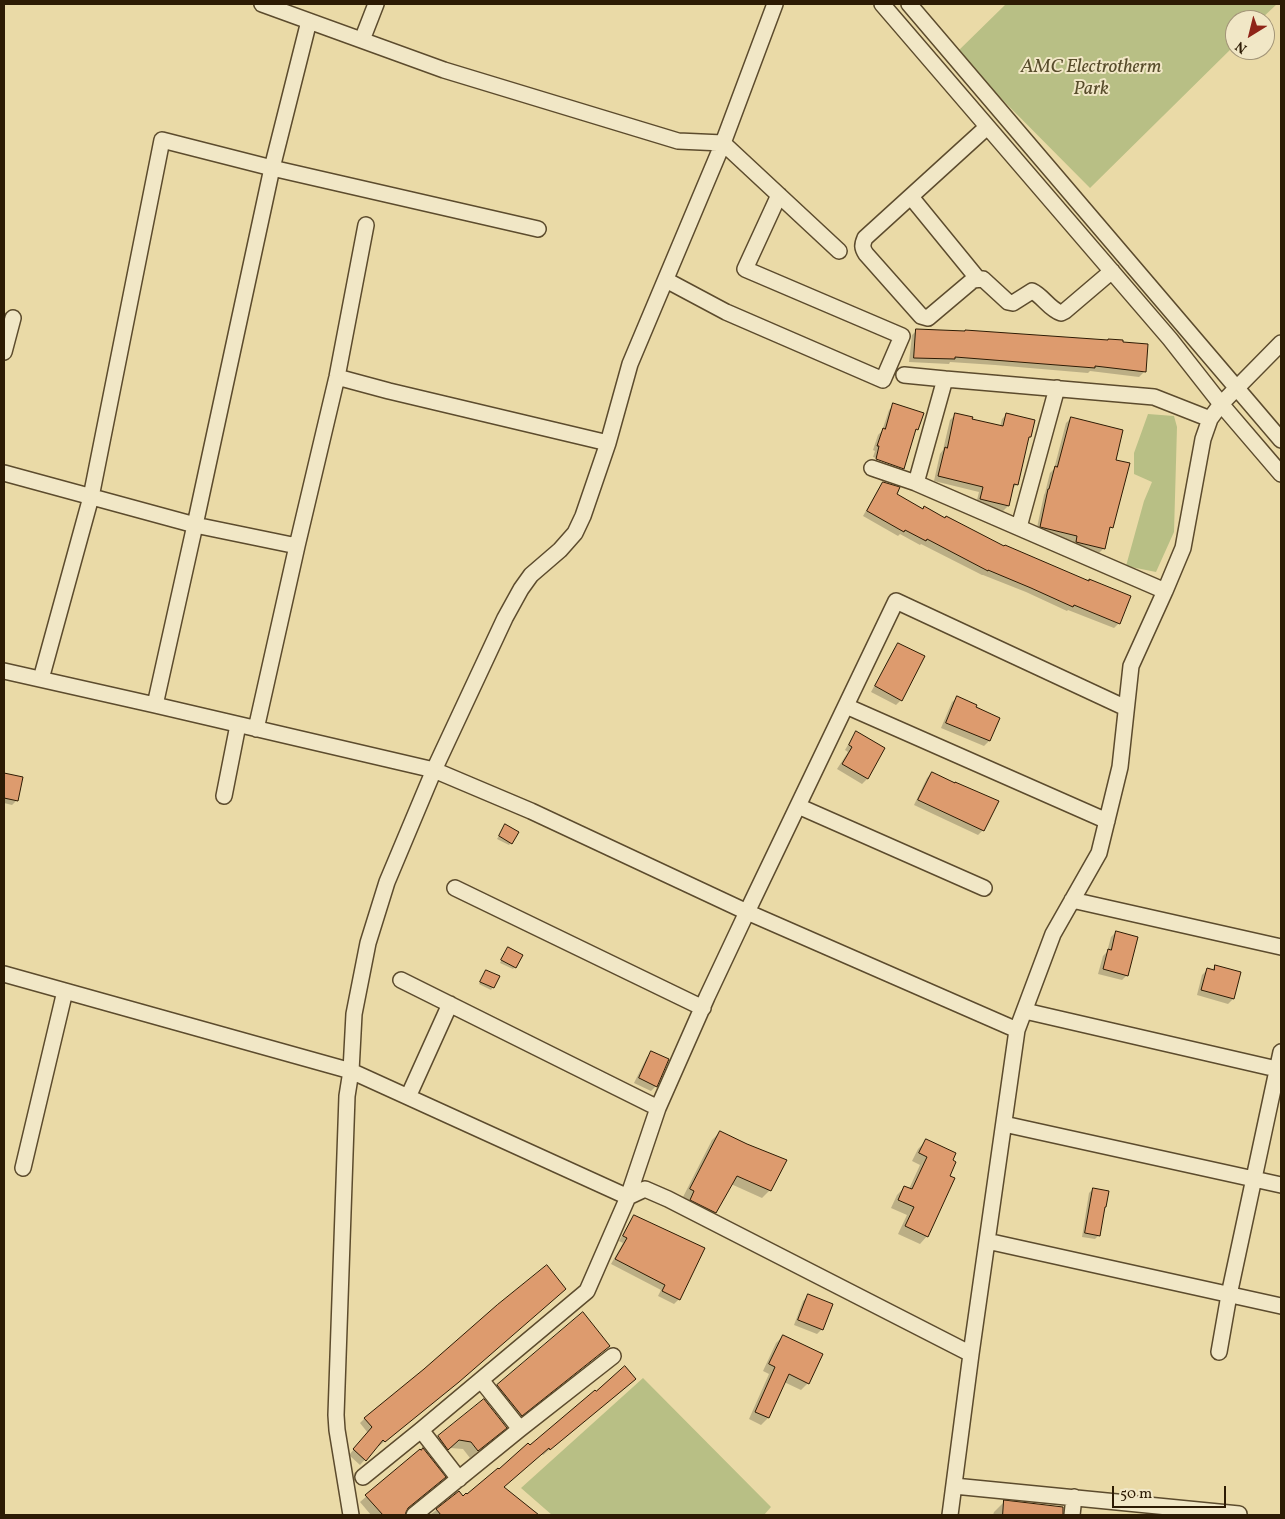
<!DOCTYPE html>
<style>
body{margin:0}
#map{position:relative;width:1285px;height:1519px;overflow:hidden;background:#eadaa7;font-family:Vollkorn,serif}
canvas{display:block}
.frame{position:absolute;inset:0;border:5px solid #2d1b04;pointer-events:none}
.north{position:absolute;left:1225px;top:10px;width:50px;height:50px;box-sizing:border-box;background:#f1e7c6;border:1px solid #a39578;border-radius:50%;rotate:216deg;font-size:14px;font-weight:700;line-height:20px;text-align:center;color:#2d1b04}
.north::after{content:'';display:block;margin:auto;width:18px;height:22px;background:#8f2418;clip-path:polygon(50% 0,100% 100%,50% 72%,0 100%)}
.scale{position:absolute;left:1112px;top:1486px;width:114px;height:22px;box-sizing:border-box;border:2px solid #2d1b04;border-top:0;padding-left:6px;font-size:15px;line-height:18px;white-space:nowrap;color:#2d1b04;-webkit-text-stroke:4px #f1e7c6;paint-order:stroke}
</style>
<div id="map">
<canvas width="1285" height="1519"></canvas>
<div class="frame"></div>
<div class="north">N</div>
<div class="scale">50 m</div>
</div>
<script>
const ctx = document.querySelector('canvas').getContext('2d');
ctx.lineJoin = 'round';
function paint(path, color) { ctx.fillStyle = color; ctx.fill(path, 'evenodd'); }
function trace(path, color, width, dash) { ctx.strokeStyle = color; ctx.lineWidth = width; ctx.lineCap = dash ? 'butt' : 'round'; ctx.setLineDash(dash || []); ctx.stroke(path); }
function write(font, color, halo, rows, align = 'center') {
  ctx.font = font + ' Vollkorn,serif'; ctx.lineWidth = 4; ctx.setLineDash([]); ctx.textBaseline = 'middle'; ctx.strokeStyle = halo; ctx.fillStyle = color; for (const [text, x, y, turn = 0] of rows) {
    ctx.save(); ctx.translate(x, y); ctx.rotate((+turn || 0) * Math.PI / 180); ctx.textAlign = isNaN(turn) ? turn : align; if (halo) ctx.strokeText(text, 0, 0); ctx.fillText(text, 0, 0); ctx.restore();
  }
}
const green = new Path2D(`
 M1006,4H1277L1260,20H1235V45L1090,188L956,53Z
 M1148,414L1174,416L1177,427L1174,532L1156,572L1126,566L1144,501L1152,482L1134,474V453Z
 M643,1378L771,1507L764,1515H552L521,1488Z`);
const shadow = new Path2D(`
 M917,330L1144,372L1139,377L1090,371L1088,373L995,365L950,362L949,364L909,362L912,335Z
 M894,405L917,429L914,433L903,468L898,473L872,464L873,460L902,470V467L873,457L875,451L873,450L878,435L882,431L889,410Z
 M1007,414L1030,436L1027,440L1017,484L1012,489L1008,506L1003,511L976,504L979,492L934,481L940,454L943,450L950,420L955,415L971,420L1000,427L1002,419Z
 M1071,418L1115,461L1111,527L1108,531L1104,548L1099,553L1071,547L1073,541L1036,532L1044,495L1045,493L1050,473L1054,469L1066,423Z
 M884,483L895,495L922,510L924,508L1119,623L1114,628L1068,610L1067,611L1026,592L983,575H982L921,544L920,545L900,534L898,536L863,516L879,488Z
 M899,644L923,657L901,700L896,705L871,692L894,649Z
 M957,698L974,708L999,719L989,741L984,746L941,728L952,702Z
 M857,733L883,748L867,779L862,784L837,769L848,752L845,750L852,738Z
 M932,773L982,795L983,830L978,835L914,805L927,778Z
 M4,775L21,778L17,800L12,805L4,803Z
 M503,828L511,843L509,845L497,839Z
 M1116,932L1127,975L1122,980L1098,974L1103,956L1107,952L1111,937Z
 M506,951L515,967L513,969L500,963Z
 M1215,966L1233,999L1228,1004L1197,995L1202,975L1207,970L1211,971Z
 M486,971L493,987L491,990L479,984Z
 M652,1052L656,1086L651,1091L634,1083L647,1057Z
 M720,1132L770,1190L762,1198L731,1184L715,1212L708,1220L683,1208L687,1199L683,1197L712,1140Z
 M926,1141L955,1154L927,1236L920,1244L898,1234L907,1215L891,1208L897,1195L905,1187L909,1189L920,1165L912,1161L918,1149Z
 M1093,1189L1103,1209L1099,1235L1095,1239L1082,1237L1089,1193Z
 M635,1216L679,1299L674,1304L658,1296L661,1290L611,1264L623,1243L619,1241L630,1221Z
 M808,1296L822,1329L817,1334L794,1325L803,1301Z
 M783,1336L808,1383L801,1390L784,1382L768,1418L761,1425L749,1419L769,1374L763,1371L776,1343Z
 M603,1350L516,1420L493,1391L498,1386Z
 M629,1385L543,1455L542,1454L503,1487L537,1515H473L469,1512L466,1515H430L458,1493L463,1498L467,1496L530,1446Z
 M453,1386L379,1446L378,1445L360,1465L349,1455L368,1433L360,1423L365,1418Z
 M484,1401L497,1435L470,1458L463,1449L450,1448L440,1457L431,1445Z
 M420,1450L438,1483L404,1512V1515H371L360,1502Z
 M1004,1502L1057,1508L1056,1515H993L994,1512Z`);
const building = new Path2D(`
 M916,329L965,331V330L1108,340V339L1123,340V342L1148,344L1146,372L1095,366V368L955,357V359L914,358Z
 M893,403L924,413L918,430L916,429L904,469L876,459L879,446H877L883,428L885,429Z
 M955,413L973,417L972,419L1003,426L1006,413L1035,420L1031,437H1029L1018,485L1014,484L1009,506L980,499L983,487L938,476L945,447L947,448Z
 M1071,417L1123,430L1116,460L1130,463L1113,528L1110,527L1105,549L1076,542L1077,536L1040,527L1048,489H1049L1055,466L1057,467Z
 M883,482L900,487L897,494L923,509L924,506L945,518L946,516L1004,546L1005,545L1089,581V579L1131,596L1120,624L1074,605L1073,607L1031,588L988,570V571L927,539L926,541L905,530L904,532L867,511Z
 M898,643L925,656L902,701L875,686Z
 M957,696L977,705L976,707L1000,718L990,741L946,723Z
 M856,731L885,748L868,779L842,764L852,747L849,745Z
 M932,772L955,783V782L999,801L984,831L918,800Z
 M4,773L23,777L18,801L4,798Z
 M505,824L519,832L512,844L499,836Z
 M1116,931L1138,937L1128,976L1103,969L1108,949L1111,950Z
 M508,947L523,955L516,968L501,960Z
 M1215,965L1241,972L1234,999L1201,990L1207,968L1214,970Z
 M486,970L500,976L494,988L480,982Z
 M651,1051L669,1059L657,1087L639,1078Z
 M720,1131L747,1144L787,1160L771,1191L737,1176L716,1213L690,1200L694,1191L690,1189Z
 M926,1139L956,1153L953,1160L956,1162L950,1176L955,1178L928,1237L905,1226L914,1207L898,1200L904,1186L912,1189L927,1157L919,1153Z
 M1093,1188L1109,1191L1106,1207H1105L1100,1236L1085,1233Z
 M634,1215L705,1248L680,1300L662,1291L665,1285L615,1259L627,1238L623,1236Z
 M547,1265L566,1289L459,1382L385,1442L383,1440L366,1461L353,1449L372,1427L364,1418L424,1369L497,1305Z
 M808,1294L833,1304L823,1330L798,1320Z
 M583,1312L610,1346L522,1416L497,1385Z
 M783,1335L823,1354L809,1384L789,1374L769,1418L755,1412L775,1367L769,1364Z
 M625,1366L636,1379L550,1450L549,1448L504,1487L539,1515H441L436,1509L459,1491L463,1496L466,1493L467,1494L498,1468L499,1469L528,1443L530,1445L595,1390L596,1391Z
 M484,1399L507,1428L478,1451L471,1442L459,1440L448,1450L438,1436Z
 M423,1448L446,1477L408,1508L405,1515H383L365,1495L420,1449L421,1450Z
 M1004,1500L1063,1507V1515H1003Z`);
const minor = new Path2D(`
 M262,4L444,70L678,141L723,143L839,251
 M882,4L1170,339L1221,404L1281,474
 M909,4L1281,440
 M362,40L376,4
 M987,127L865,238C862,245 862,248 866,254L921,316L928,318L973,280L983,279L1008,302L1013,303L1032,291C1043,296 1049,309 1061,313L1065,311L1112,271
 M911,197L978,279
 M666,280L726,312L883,380L902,336L745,269L779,195
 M4,352L13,318
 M904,375L945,379
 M337,377L389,391L608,443
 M872,468L916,483
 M4,473L195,525L155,705L4,671
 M1019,527L1057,388
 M297,546L337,377L366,225
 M1165,591L916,483L945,379L1154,397L1210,419
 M41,679L91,497L162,140L272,168L309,21
 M846,706L1107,821
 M256,729L297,546L195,525L272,168L538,229
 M224,796L238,725
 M798,806L984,888
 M455,888L703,1008
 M1072,900L1281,947
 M4,974L351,1071L628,1197L658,1108L707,997L747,912L531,811L434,770L155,705
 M401,980L658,1108
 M1025,1011L1281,1070
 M1017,1030L747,912L896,601L1126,708
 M408,1097L450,1004
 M1004,1124L1281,1185
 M23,1168L65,991
 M987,1241L1281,1306
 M1219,1352L1229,1295L1281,1052
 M481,1380L520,1429
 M421,1430L459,1479
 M363,1477L421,1430L587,1291L628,1197L645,1189L668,1199L971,1354
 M954,1486L1239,1514V1515
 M351,1515L337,1430L336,1415L347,1096L351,1071L354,1014L368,943L387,882L434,770L505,618L521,589L531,575L560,550L575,533L583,516L608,443L630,364L723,143L775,4
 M414,1515L520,1429L613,1356
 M950,1515L971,1354L1017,1030L1053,934L1099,853L1120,767L1131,666L1165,591L1183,548L1203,439L1210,419L1221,404L1281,343
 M1072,1515L1074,1497`);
const parkNames = [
 ["AMC Electrotherm",1091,69],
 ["Park",1091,91]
];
paint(green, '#b8bf85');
paint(shadow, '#0003');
paint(building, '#dd9b6e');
trace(building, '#2d1b04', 1);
trace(minor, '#5c4b2d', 18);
trace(minor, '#f1e7c6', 15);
write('italic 19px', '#574c2b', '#f1e7c6', parkNames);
</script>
